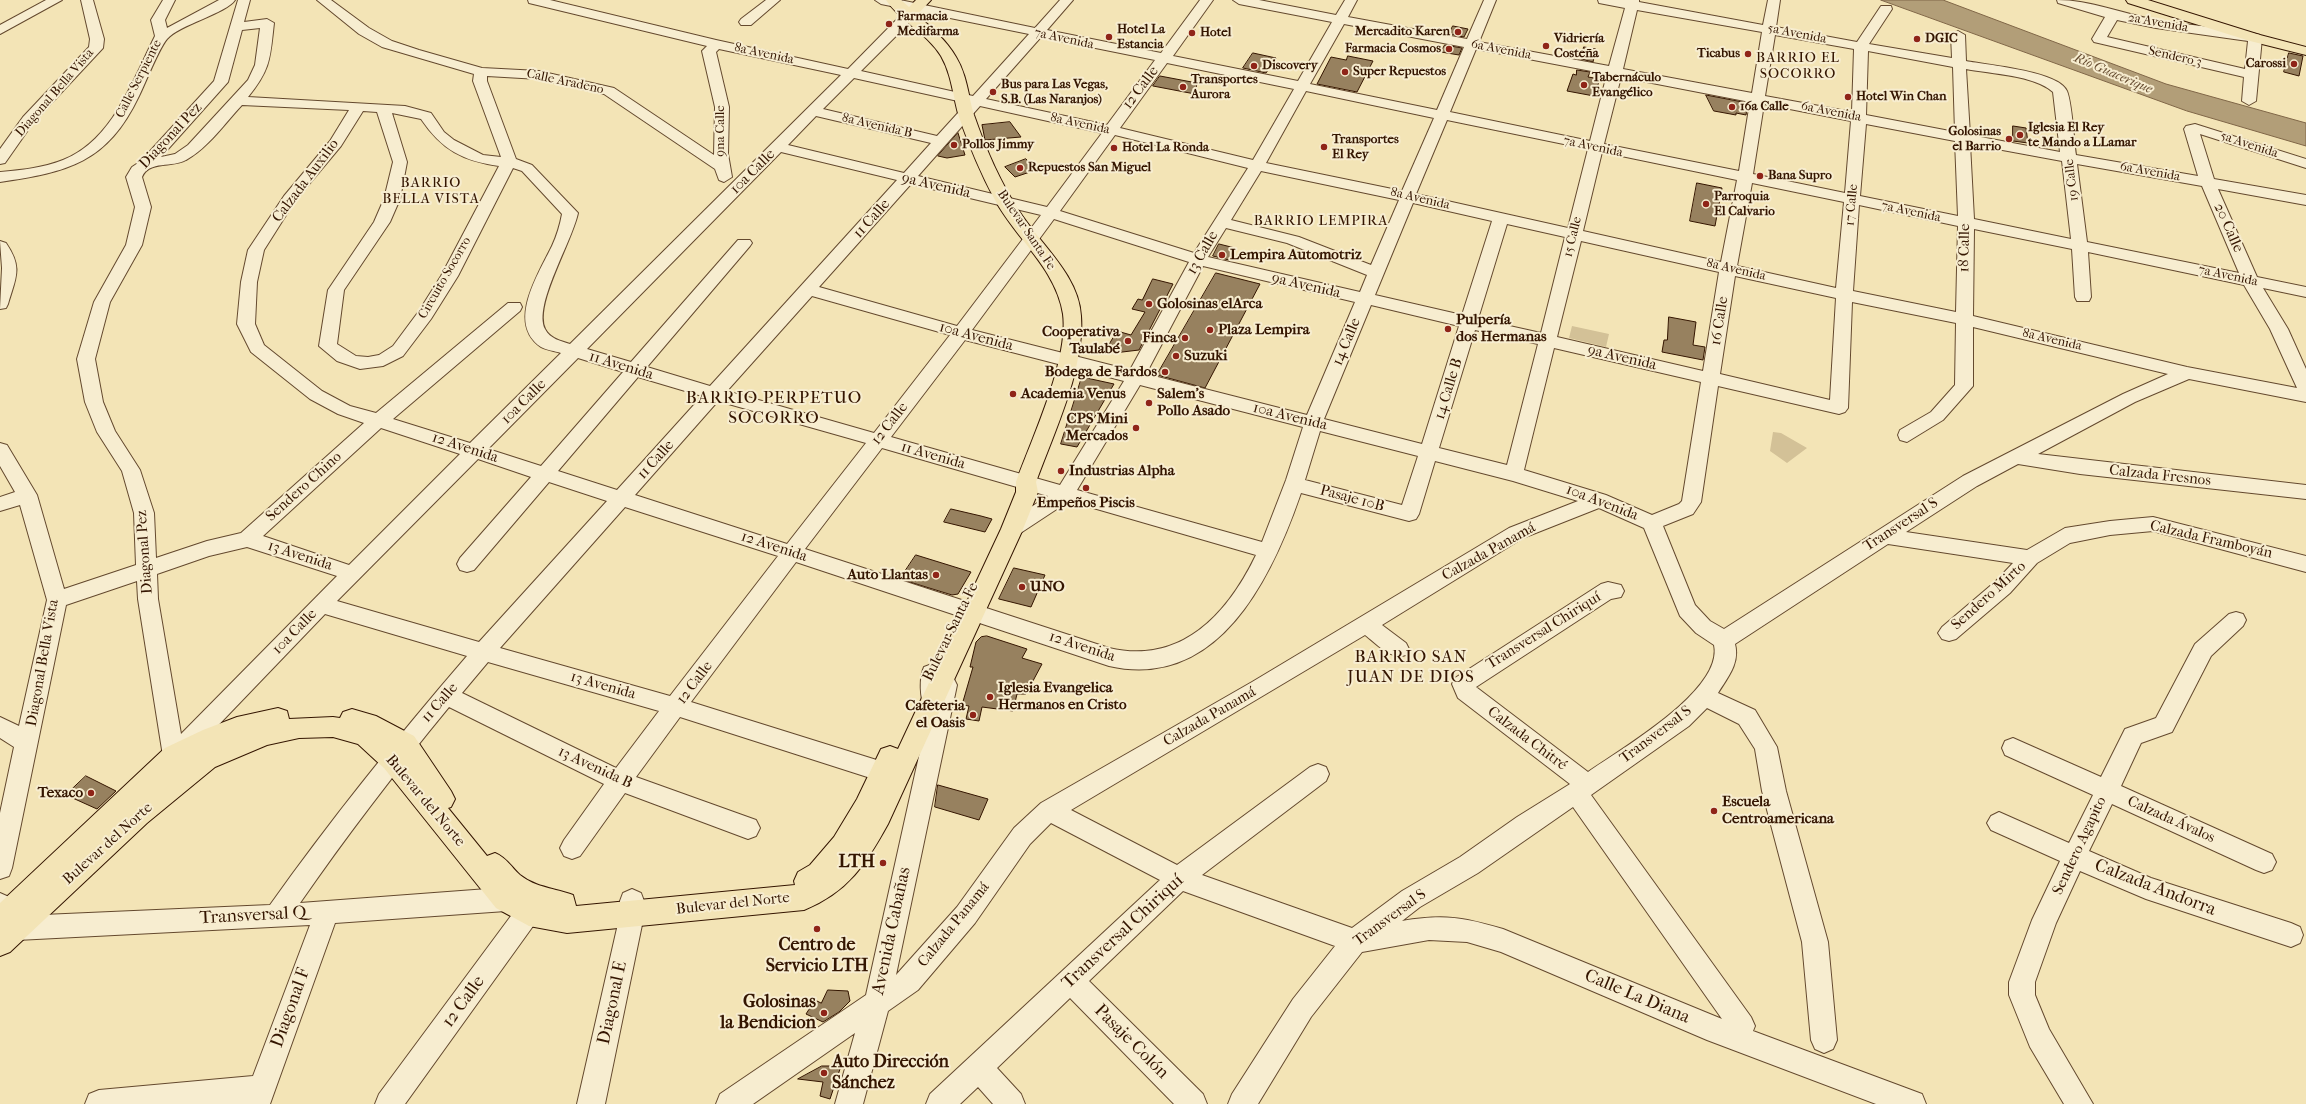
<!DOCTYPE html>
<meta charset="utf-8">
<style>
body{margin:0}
canvas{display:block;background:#f3e4b6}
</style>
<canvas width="2306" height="1104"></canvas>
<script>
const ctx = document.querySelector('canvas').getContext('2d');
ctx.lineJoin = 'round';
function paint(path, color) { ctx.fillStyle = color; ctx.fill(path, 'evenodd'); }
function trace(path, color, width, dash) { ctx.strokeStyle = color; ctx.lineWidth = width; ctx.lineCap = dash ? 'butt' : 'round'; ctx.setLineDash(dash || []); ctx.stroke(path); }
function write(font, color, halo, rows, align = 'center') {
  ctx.font = font + ' "IM FELL French Canon",serif'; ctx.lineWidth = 4; ctx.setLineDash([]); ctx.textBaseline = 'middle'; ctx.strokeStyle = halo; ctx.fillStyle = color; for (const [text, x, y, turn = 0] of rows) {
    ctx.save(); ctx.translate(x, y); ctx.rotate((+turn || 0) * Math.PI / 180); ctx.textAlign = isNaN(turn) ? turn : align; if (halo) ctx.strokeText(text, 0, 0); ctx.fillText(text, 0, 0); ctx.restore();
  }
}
const green = new Path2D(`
 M1572,326L1609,334L1606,347L1569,338Z
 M1773,432L1781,433L1807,448L1787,463L1770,451Z`);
const water = new Path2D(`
 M1881,0H1943L2166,84L2306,123V146L2187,111Z`);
const building = new Path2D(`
 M1453,26L1468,29L1464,37L1449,34Z
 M1445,45L1462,48L1459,55L1441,52Z
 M1584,47L1596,49L1593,62L1581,59Z
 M1253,53L1276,58L1266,73L1243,68Z
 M2289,53L2303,56L2299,76L2284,72Z
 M1348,56L1373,61L1357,92L1317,84L1331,57L1346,60Z
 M1577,70L1590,72L1588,77L1600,79L1594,96L1567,91L1573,74L1576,75Z
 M1160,76L1197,83L1195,94L1153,86Z
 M1706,95L1748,103L1746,115L1736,113V115L1714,111Z
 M1010,122L1021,137L985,140L982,125Z
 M2013,126L2026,128L2028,143L2013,141Z
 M958,133L965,155L947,158L938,156Z
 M1026,159L1036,170L1015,177L1005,167Z
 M1697,183L1722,188L1715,226L1690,221Z
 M1219,244L1235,248L1229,260L1213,256Z
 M1216,273L1260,284L1205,388L1157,375Z
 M1153,279L1173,284L1139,350L1114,353L1105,351L1117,331L1131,335L1145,312L1132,309L1138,299L1142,300Z
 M1669,317L1696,322L1693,345L1705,347L1703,360L1662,352L1664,340H1667Z
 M1082,377L1114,384L1077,447L1061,444Z
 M951,509L981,516L992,519L985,532L944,522Z
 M916,555L971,572L958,594L952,595L900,579Z
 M1014,568L1045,575L1031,607L999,599Z
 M987,636L1027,649L1022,658L1042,664L1026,694H1017L1013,711L982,707L979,721L966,719L969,706L962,705L973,667H970L976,642L981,637Z
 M86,776L116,791L97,809L66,795Z
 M938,785L988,799L979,820L935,807Z
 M828,990L848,991L850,1001L839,1012L823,1022L806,1014L815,1000L821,1003Z
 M822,1066H841L830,1099L820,1096L823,1082L798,1079Z`);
const minor = new Path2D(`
 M46,0H62L0,34V25Z
 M81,0H93L104,39L103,48L33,123L5,163L0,164V149L23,117L89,47L90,39Z
 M163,0H175L165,20L167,28L219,0H235C227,13 179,25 167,39C158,50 146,82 139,96C107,163 68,172 0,182V172C21,170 43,168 63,160C113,140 133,80 155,36L151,20Z
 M238,0H250L244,22L267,19L274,23C270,58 271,69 248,97L405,106L431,113L444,132L454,140L483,155L501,157L473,81L474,74L382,47L359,34L317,0H331L369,28L392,41L419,50L482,68L539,71L614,88L714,155L715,107L702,51L707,46L529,3L528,0H550L716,40L848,69L904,12H914L916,15L914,18L861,71L973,96L1029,34L881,4L875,0H900L1035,28L1060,0H1073L1047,30L1161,53L1200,0H1213L1173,56L1298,81L1332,22L1239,4L1233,0H1259L1336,15L1345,0H1357L1348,17L1467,39L1484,0H1496L1479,42L1609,66L1625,8L1599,3L1598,0H1639V2L1763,25L1768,0H1780L1776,27L1857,42L1881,6H1891L1892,9L1869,44L1952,58L1951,35L1958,31L1965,35L1966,61C1986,65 2059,71 2067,91C2072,103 2074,140 2076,155L2198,176L2184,129L2186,126L2195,124L2306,159V168L2200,134L2214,179L2306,195V205L2218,189L2257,277L2306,287V297L2263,288L2288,329L2306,369V402L2189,379L2135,402L2038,454L2306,485V499L2080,474L2018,464L1977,486L1906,532L2027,550L2065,528L2110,521L2153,517L2306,556V572L2153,531L2110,535L2070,543L2037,563L2010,593L1956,639L1949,641L1942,639L1938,633L1942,627L1996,581L2013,563L1888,544L1735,644C1740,663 1728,677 1718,693L1755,710L1777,747L1786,791L1828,942L1837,1040L1833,1049L1824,1053L1815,1049L1811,1040L1802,942L1762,791L1755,749L1739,724L1707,708L1689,726L1591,795L1751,1017L1755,1026L1753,1031L1922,1094L1926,1104H1876L1707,1040L1501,952L1467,942L1429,940L1362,952L1311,1017L1258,1104H1228L1232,1094L1293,999L1335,946L1183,891L1089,981L1203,1094L1207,1104H1174L1070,998L997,1068L1021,1094L1025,1104H993L978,1087L960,1104H926L930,1094L1160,880L1051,823L1030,844L975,923L918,990L888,1011L863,1104H835L855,1033L753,1104H716L720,1094L866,995L929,711L925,710C920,698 919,678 924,667L932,664L940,667L943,677L954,679L957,685L896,975L957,907L1014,828L1041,803L1252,682L1509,528L1578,501L1513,481L1435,461L1419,514L1416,519L1409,521L1301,493C1272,577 1219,691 1109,666L796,562L691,702L883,762L891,765L894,772L891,779L883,782L680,717L636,777L756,820L760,828L756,836L748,839L625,793L580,856L572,859L564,856L560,848L564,840L604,784L449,707C397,770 347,835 300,903L501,888L514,881L523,884L526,892L523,899L528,892L537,888L546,892L549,900L546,908L405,1104H375L379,1094L522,901L515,907L506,911L335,923L270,1104H85L89,1094L99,1090L253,1076L310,925L17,940L0,931V893L9,897L14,912L20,916L270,905C332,818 398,736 467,656L325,614L182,763L174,766L166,763L163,756L138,599L137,581L66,605L12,868L9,876L0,879V813L14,747L0,738V717L19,726L47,600L20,505L0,511V497L15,492L0,466V443L7,445L37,495L64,589L136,565L134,513L122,471L97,432L85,402L77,359L94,302L126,245L135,207L126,177L132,167L141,161L214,81ZM1637,10L1762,32L1752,93L1623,69ZM1344,24L1464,47L1437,110L1310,84ZM260,28L255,65L248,80L188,145L175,154L161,157L228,82L242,30ZM1775,35L1854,49L1852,112L1765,96ZM1041,37L1155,60L1107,125L986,99ZM719,49L841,75L570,344C561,341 550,339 545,329C533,305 572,242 578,213L532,165L516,159L487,81V76L539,79L604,94L715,169L719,180L724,182L732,177L728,154L729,107L716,52ZM1476,49L1607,74L1590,141L1450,112ZM1868,51L1953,67L1955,132L1866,115ZM1167,63L1294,89L1253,160L1120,128ZM1966,69C1992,74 2034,75 2053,92L2060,152L1970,135ZM1621,77L1750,102L1739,171L1604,144ZM854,78L967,103L937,136L823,109ZM1306,91L1434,118L1402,191L1266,163ZM1764,104L1851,121L1845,193L1753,174ZM242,105L349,110L330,141L284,196L248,250L241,282L237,324L251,352L310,399L338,414L364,423L241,533L207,541L156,558L154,513L140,470L115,431L103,402L95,359L110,302L142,245L151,207L142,177C149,160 173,168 186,160C208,148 225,123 242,105ZM980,106L1102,133L1047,207L918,176ZM363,111L377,112L393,162L384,199L374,222L328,290L319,346L337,361L360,369L383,366L403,356L431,319L458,276L513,168L522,171L562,214C560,225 557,235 552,246C539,273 506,323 541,347C546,350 555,351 561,353L470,443L393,419L520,311L522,307L520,303H508L376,413L350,406L322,391L264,345L255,324L257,282L264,250L295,201L341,146ZM392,113L421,119C442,150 463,161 499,166L441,276L419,311L393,346L379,355L368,357L356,356L337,344L344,290L390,222L400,199L407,162ZM816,116L931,143L904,173L788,145ZM1447,120L1588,149L1568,228L1416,194ZM1866,124L1955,141L1958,216L1860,196ZM1115,135L1248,168L1194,253L1060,211ZM1970,144L2062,161L2071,239L1974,219ZM781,152L897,180L710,386L647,367L750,246L752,243L750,240H738L631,362L587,349ZM1602,152L1737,180L1721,262L1583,231ZM2077,164L2202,186L2239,273L2087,242ZM1261,171L1399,200L1371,265L1299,237L1231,220ZM1752,183L1844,202L1836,288L1737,266ZM911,184L1041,215L957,326L819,287ZM1413,203L1492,221L1462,315L1375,295ZM1859,205L1958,226L1956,312L1853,291ZM1054,219L1189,262L1130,370L972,330ZM1507,224L1565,237L1541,333L1478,319ZM1226,228L1287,243L1367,275L1360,292L1208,257ZM1974,229L2072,249L2075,297L2077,301H2089L2091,297L2088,252L2244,285L2270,329L2297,388L2187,367L1973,316ZM1581,241L1719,272L1703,371L1557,337ZM1203,266L1355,302L1307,415L1146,374ZM1735,276L1836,298L1830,400L1720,374ZM812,296L950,335L874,433L727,391ZM1852,302L1956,323L1955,385L1931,412L1900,430L1898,435L1900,440L1907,442L1943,420L1973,386V327L2168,374L2123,394L1963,476L1724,629L1710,621L1695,605L1663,526L1693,514L1701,502L1718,386L1839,414L1845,412L1848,408ZM1371,305L1459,326L1422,444L1324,419ZM1475,330L1538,344L1507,465L1439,448ZM965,340L1124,381L1060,485L891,437ZM1554,348L1701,382L1682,501L1679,504L1652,515L1606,495L1524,470ZM578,358L623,372L541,466L488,449ZM638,377L702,396L617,490L558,471ZM1140,385L1303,427L1286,480L1262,542L1077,490ZM718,401L866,443L787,544L635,495ZM381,428L460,454L349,565L263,536ZM1320,431L1418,456L1402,505L1305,480ZM882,448L1048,496L1005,524L1002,529L1005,534L1012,536L1019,534L1069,501L1256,555C1227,615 1181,665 1109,648L805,549ZM478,459L531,477L460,558L457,564L460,570L467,572L474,570L549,482L607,501L479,642L337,601ZM625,507L778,556L670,696L500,648ZM1599,508L1644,528L1680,616L1696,633L1714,645C1724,690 1621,749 1588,772L1476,687L1611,599L1621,597L1624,591L1621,585L1608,582L1601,584L1455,678L1452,684L1458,698L1570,784L1517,817L1460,857L1402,891L1352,928L1202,875L1326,781L1329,774L1326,767L1318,764L1310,767L1177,865L1071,810L1365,635C1377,644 1390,660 1406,655L1409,649L1406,643L1382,625L1523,538ZM247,547L337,576L181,734L158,599L157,574L209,556ZM488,662L659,711L616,768L462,693ZM1573,807L1722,1019L1503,929C1463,917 1443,914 1402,921L1420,907L1478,873Z
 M766,0H780L751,25H741L739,22L741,19Z
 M2057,0C2090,0 2123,14 2156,20C2190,26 2226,27 2260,35L2262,38L2256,101L2249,105L2242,101L2244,77L2094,42L2092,39L2105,17L2058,3ZM2117,20L2156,28L2248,41L2245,69L2107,37Z
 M0,241L6,243C23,268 16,277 8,304L6,308L0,309L2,268Z
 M2236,612L2243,614L2246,620L2243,626L2211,656L2172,732L2141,743L2121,786L2272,854L2276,862L2272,870L2264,873L2256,870L2112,804L2089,851L2151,878L2291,923L2300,927L2303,935L2300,943L2291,947L2146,899L2080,871L2056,923L2035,982V995L2049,1029L2093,1104H2064L2030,1047L2009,995V982L2032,920L2060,861L1991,830L1987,823L1991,816L1999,812L2069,843L2093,795L2005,755L2002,748L2005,741L2013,738L2101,777L2125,729L2156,718L2195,644L2229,614Z
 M632,889L641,893L644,901V915L605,1104H577L620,915V901L623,893Z`);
const major = new Path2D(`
 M886,0H901L909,7L916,0H931L917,15C932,28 946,40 956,57C967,75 968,95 974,115C985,147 1000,182 1019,211C1040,244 1079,275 1081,316C1085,369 1054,432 1036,482L1038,492L1023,529L888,824C866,864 848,892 804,910L567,933L529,926L496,908L384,768L358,744L333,737L299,738L267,745L215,767L147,823L10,952L0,956V903L165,748L203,730L237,717L278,708L287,711L289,719L333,717L340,718L343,712L352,709L376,716L414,736L451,791L455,799L451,807L448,808L487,856L495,853C507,858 511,867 520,875C536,888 555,888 573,895L576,906L795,885L794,881L798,872L810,865L834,837L857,799L881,749L890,746L898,749L1001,529L1016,492V482C1032,438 1069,360 1063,314C1056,268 1014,237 994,198C980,172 969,145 959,117C953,97 952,75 941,56C927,33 901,22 886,0Z
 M2126,0H2148L2260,35L2306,47V55L2250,41L2128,3Z`);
const markers = [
 [889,24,4,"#8f2418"],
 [1458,32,4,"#8f2418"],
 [1192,33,4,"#8f2418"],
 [1109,37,4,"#8f2418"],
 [1917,39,4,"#8f2418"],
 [1546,46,4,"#8f2418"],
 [1449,49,4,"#8f2418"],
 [1748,54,4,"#8f2418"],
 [2294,64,4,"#8f2418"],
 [1254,66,4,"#8f2418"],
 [1345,72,4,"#8f2418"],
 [1584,85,4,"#8f2418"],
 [1183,87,4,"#8f2418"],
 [993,92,4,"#8f2418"],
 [1848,97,4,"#8f2418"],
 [1732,107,4,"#8f2418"],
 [2020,135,4,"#8f2418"],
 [2009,139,4,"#8f2418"],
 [954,145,4,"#8f2418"],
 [1324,147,4,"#8f2418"],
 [1114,148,4,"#8f2418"],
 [1020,168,4,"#8f2418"],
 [1760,176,4,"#8f2418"],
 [1706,204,4,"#8f2418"],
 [1222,255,4,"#8f2418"],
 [1149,304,4,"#8f2418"],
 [1448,329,4,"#8f2418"],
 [1210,330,4,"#8f2418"],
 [1185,338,4,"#8f2418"],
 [1128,341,4,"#8f2418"],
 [1176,356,4,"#8f2418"],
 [1165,372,4,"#8f2418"],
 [1013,394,4,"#8f2418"],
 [1149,403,4,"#8f2418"],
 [1136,428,4,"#8f2418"],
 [1061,471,4,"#8f2418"],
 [1086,488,4,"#8f2418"],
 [936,575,4,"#8f2418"],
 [1022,587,4,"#8f2418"],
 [990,697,4,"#8f2418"],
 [973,715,4,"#8f2418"],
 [91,793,4,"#8f2418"],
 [1714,811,4,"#8f2418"],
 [883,863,4,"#8f2418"],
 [817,929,4,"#8f2418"],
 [824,1013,4,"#8f2418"],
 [824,1073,4,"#8f2418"]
];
const farPoinames = [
 ["Farmacia",897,17],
 ["Medifarma",897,32],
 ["Hotel La",1117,30],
 ["Estancia",1117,45],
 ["Mercadito Karen",1450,32,"right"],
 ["Hotel",1200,33],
 ["Vidriería",1554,39],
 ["Costeña",1554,54],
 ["DGIC",1925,39],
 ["Farmacia Cosmos",1441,49,"right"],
 ["Ticabus",1740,54,"right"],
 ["Carossi",2286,64,"right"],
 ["Discovery",1262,66],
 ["Super Repuestos",1353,72],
 ["Tabernáculo",1592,78],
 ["Evangélico",1592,93],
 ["Transportes",1191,80],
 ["Aurora",1191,95],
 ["Bus para Las Vegas,",1001,85],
 ["S.B. (Las Naranjos)",1001,100],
 ["Hotel Win Chan",1856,97],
 ["16a Calle",1740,107],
 ["Iglesia El Rey",2028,128],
 ["te Mando a LLamar",2028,143],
 ["Golosinas",2001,132,"right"],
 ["el Barrio",2001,147,"right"],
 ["Transportes",1332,140],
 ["El Rey",1332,155],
 ["Pollos Jimmy",962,145],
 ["Hotel La Ronda",1122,148],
 ["Repuestos San Miguel",1028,168],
 ["Bana Supro",1768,176],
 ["Parroquia",1714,197],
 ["El Calvario",1714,212]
];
const farStreetnames = [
 ["2a Avenida",2158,23,10],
 ["5a Avenida",1797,34,11],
 ["7a Avenida",1064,39,12],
 ["6a Avenida",1501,50,11],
 ["8a Avenida",764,54,12],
 ["Sendero 3",2175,57,13],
 ["Calle Serpiente",139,79,-63],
 ["Calle Aradeno",565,82,12],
 ["Diagonal Bella Vista",55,93,-49],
 ["6a Avenida",1831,112,11],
 ["8a Avenida",1080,124,12],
 ["8a Avenida B",877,126,13],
 ["9na Calle",721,131,-90],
 ["5a Avenida",2249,145,18],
 ["7a Avenida",1593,147,12],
 ["6a Avenida",2150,172,10],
 ["19 Calle",2072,180,-97],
 ["8a Avenida",1420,199,13],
 ["17 Calle",1852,205,-85],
 ["7a Avenida",1911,212,12],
 ["Bulevar Santa Fe",1026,230,56],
 ["15 Calle",1573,237,-76],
 ["8a Avenida",1736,270,13],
 ["7a Avenida",2228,276,12],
 ["Circuito Socorro",445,278,-60],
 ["8a Avenida",2052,340,13]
];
const farWaternames = [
 ["Río Guacerique",2113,74,23]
];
const farQuarternames = [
 ["BARRIO EL",1798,59],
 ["SOCORRO",1798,75],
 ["BARRIO",431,184],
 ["BELLA VISTA",431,200],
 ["BARRIO LEMPIRA",1321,222]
];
const streetNames = [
 ["12 Calle",1141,88,-53],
 ["Diagonal Pez",171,136,-47],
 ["10a Calle",753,172,-45],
 ["Calzada Auxilio",306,181,-53],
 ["9a Avenida",936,186,13],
 ["11 Calle",872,219,-48],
 ["20 Calle",2228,228,66],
 ["18 Calle",1965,248,-89],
 ["13 Calle",1203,253,-60],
 ["9a Avenida",1306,286,13],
 ["16 Calle",1720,321,-81],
 ["10a Avenida",976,337,15],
 ["14 Calle",1347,342,-67],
 ["9a Avenida",1622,358,13],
 ["11 Avenida",621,366,17],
 ["14 Calle B",1449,389,-73],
 ["10a Calle",524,402,-45],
 ["10a Avenida",1290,417,14],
 ["12 Calle",890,424,-52],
 ["12 Avenida",465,448,18],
 ["11 Avenida",933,456,16],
 ["11 Calle",656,460,-48],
 ["Calzada Fresnos",2160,476,6],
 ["Sendero Chino",304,487,-42],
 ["Pasaje 10B",1352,499,15],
 ["10a Avenida",1602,503,21],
 ["Transversal S",1901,525,-33],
 ["Calzada Framboyán",2211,540,13],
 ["12 Avenida",774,547,18],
 ["Diagonal Pez",145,552,-94],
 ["Calzada Panamá",1489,552,-29],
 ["13 Avenida",300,556,18],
 ["Sendero Mirto",1989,596,-42],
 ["Transversal Chiriquí",1544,631,-32],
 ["10a Calle",295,632,-46],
 ["Bulevar Santa Fe",951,632,-64],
 ["12 Avenida",1082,647,18],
 ["Diagonal Bella Vista",43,663,-80],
 ["12 Calle",695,683,-53],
 ["13 Avenida",603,686,16],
 ["11 Calle",440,703,-49],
 ["Calzada Panamá",1210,717,-30],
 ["Transversal S",1656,735,-37],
 ["Calzada Chitré",1527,739,37],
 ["13 Avenida B",595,768,25],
 ["Bulevar del Norte",425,801,50],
 ["Calzada Ávalos",2171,820,24],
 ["Bulevar del Norte",108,844,-42],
 ["Sendero Agapito",2080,846,-65],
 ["Bulevar del Norte",733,904,-6],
 ["Transversal S",1390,918,-36],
 ["Calzada Panamá",954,925,-51]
];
const poiNames = [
 ["Lempira Automotriz",1230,255],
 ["Golosinas elArca",1157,304],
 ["Pulpería",1456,320],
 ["dos Hermanas",1456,337],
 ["Plaza Lempira",1218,330],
 ["Cooperativa",1120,332,"right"],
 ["Taulabé",1120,349,"right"],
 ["Finca",1177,338,"right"],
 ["Suzuki",1184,356],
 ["Bodega de Fardos",1157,372,"right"],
 ["Academia Venus",1021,394],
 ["Salem's",1157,394],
 ["Pollo Asado",1157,411],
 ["CPS Mini",1128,419,"right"],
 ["Mercados",1128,436,"right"],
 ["Industrias Alpha",1069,471],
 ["Empeños Piscis",1086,503,"center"],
 ["Auto Llantas",928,575,"right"],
 ["UNO",1030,587],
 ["Iglesia Evangelica",998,688],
 ["Hermanos en Cristo",998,705],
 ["Cafeteria",965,706,"right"],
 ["el Oasis",965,723,"right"],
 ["Texaco",83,793,"right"],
 ["Escuela",1722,802],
 ["Centroamericana",1722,819]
];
const quarterNames = [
 ["BARRIO PERPETUO",774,399],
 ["SOCORRO",774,419],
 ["BARRIO SAN",1411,658],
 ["JUAN DE DIOS",1411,678]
];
const nearPoinames = [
 ["LTH",875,863],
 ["Centro de",817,946,"center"],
 ["Servicio LTH",817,967,"center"],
 ["Golosinas",816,1003],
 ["la Bendicion",816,1024],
 ["Auto Dirección",832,1063,"left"],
 ["Sánchez",832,1084,"left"]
];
const nearStreetnames = [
 ["Calzada Andorra",2155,888,21],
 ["Transversal Q",253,916,-3],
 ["Avenida Cabañas",892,931,-78],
 ["Transversal Chiriquí",1123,932,-43],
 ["Calle La Diana",1637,997,23],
 ["12 Calle",464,1002,-54],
 ["Diagonal E",613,1003,-78],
 ["Diagonal F",291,1008,-70],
 ["Pasaje Colón",1131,1042,45]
];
paint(green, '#d3c197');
paint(water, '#b29e78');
trace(water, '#806748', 1);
paint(building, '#97815f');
trace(building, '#341500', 1);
trace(minor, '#64492e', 2);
trace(major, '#341500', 2);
paint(minor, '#f7edd0');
paint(major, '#f3e4b6');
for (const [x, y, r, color] of markers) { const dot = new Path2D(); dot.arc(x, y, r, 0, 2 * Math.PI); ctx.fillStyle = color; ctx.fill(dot); trace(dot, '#f7edd0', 1.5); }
write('bold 13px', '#341500', '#f7edd0', farPoinames, 'left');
write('13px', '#341500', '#f7edd0', farStreetnames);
write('italic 13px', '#664c30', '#f7edd0', farWaternames);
ctx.letterSpacing = '1px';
write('14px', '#341500', '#f7edd0', farQuarternames);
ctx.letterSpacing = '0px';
write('15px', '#341500', '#f7edd0', streetNames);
write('bold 15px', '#341500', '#f7edd0', poiNames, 'left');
ctx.letterSpacing = '1px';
write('17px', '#341500', '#f7edd0', quarterNames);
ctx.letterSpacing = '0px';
write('bold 18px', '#341500', '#f7edd0', nearPoinames, 'right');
write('18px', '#341500', '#f7edd0', nearStreetnames);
</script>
